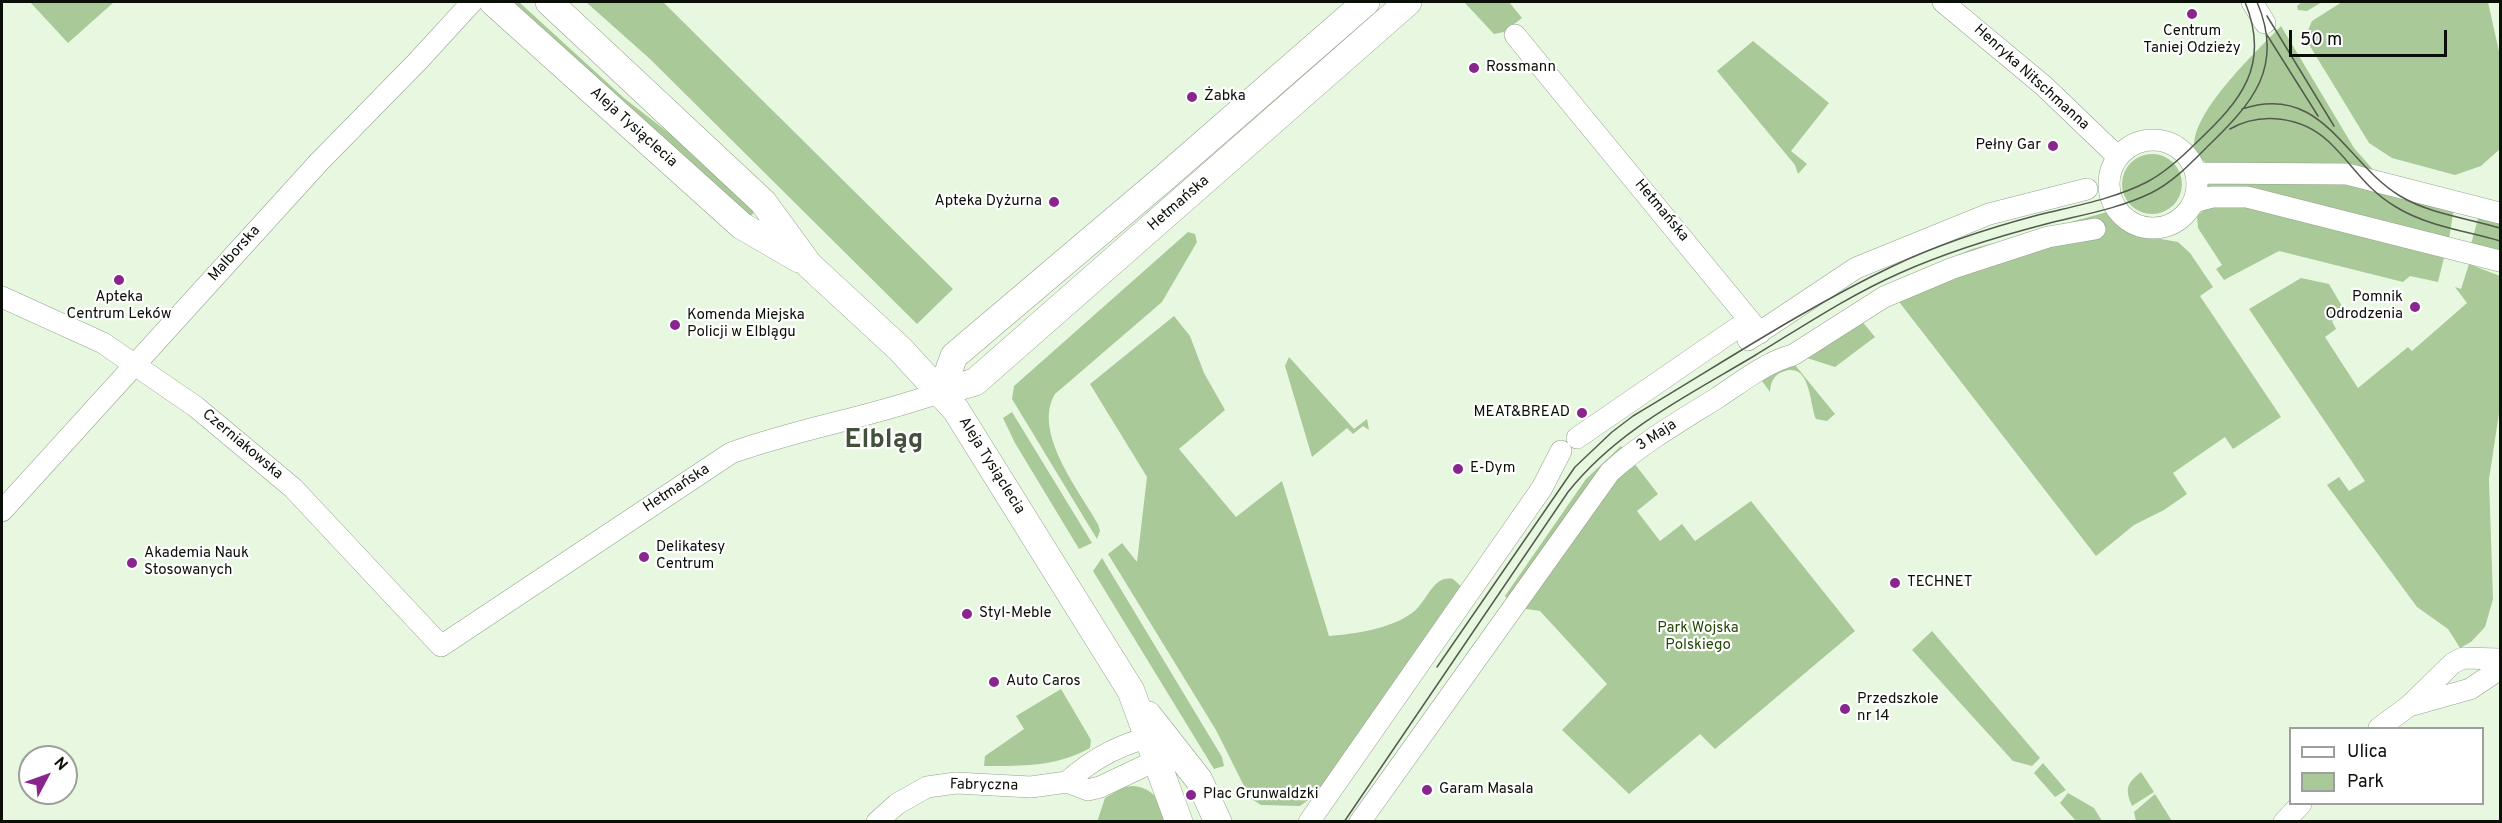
<!DOCTYPE html>
<meta charset="utf-8">
<style>
body{margin:0}
#map{position:relative;width:2502px;height:823px;overflow:hidden;background:#e8f8e0;font-family:Overpass,sans-serif}
canvas{display:block}
.frame{position:absolute;inset:0;border:3px solid #0a0f07;pointer-events:none}
.legend{position:absolute;left:2289px;top:727px;width:195px;height:78px;box-sizing:border-box;background:#fff;border:2px solid #9d9f9c;margin:0;padding:8px 10px;list-style:none;font-size:18px;color:#0a0f07}
.legend li{display:flex;align-items:center;gap:12px;height:30px}
.legend b{width:30px;border:2px solid #9d9f9c}
.north{position:absolute;left:18px;top:745px;width:60px;height:60px;box-sizing:border-box;background:#fff;border:2px solid #9d9f9c;border-radius:50%;rotate:49deg;font-size:16px;font-weight:700;line-height:24px;text-align:center;color:#0a0f07}
.north::after{content:'';display:block;margin:auto;width:21px;height:27px;background:#89268e;clip-path:polygon(50% 0,100% 100%,50% 72%,0 100%)}
.scale{position:absolute;left:2289px;top:30px;width:158px;height:27px;box-sizing:border-box;border:3px solid #0a0f07;border-top:0;padding-left:8px;font-size:18px;line-height:21px;white-space:nowrap;color:#0a0f07;-webkit-text-stroke:4px #fff;paint-order:stroke}
</style>
<div id="map">
<canvas width="2502" height="823"></canvas>
<div class="frame"></div>
<ul class="legend">
<li><b style="height:8px;background:#fff"></b>Ulica</li>
<li><b style="height:16px;background:#a9c998"></b>Park</li>
</ul>
<div class="north">N</div>
<div class="scale">50 m</div>
</div>
<script>
const ctx = document.querySelector('canvas').getContext('2d');
ctx.lineJoin = 'round';
function paint(path, color) { ctx.fillStyle = color; ctx.fill(path, 'evenodd'); }
function trace(path, color, width, dash) { ctx.strokeStyle = color; ctx.lineWidth = width; ctx.lineCap = dash ? 'butt' : 'round'; ctx.setLineDash(dash || []); ctx.stroke(path); }
function write(font, color, halo, rows, align = 'center') {
  ctx.font = font + ' Overpass,sans-serif'; ctx.lineWidth = 4.5; ctx.setLineDash([]); ctx.textBaseline = 'middle'; ctx.strokeStyle = halo; ctx.fillStyle = color; for (const [text, x, y, turn = 0] of rows) {
    ctx.save(); ctx.translate(x, y); ctx.rotate((+turn || 0) * Math.PI / 180); ctx.textAlign = isNaN(turn) ? turn : align; if (halo) ctx.strokeText(text, 0, 0); ctx.fillText(text, 0, 0); ctx.restore();
  }
}
const green = new Path2D(`
 M30,2H114L68,43Z
 M511,2H519L624,98L692,151L754,211L753,214L750,216Z
 M586,2H663L953,289L917,324L650,59Z
 M1464,2H1509L1522,18L1504,32L1494,34Z
 M2302,2H2322L2307,11L2298,10L2297,6Z
 M2342,2H2488L2500,56V149L2481,166L2455,175L2392,158L2369,143L2305,38L2312,21Z
 M2281,26L2354,148L2377,174L2206,163C2203,160 2198,157 2196,153C2182,120 2260,48 2281,26Z
 M1753,41L1829,103L1791,151L1807,164L1798,174L1795,165L1717,71Z
 M2122 184a30 30 0 1 1 60 0a30 30 0 1 1-60 0Z
 M2206,182H2349L2454,208L2449,239L2208,188Z
 M2242,205L2444,258L2438,282L2410,276L2403,282L2279,251L2224,280L2216,269L2222,265L2198,228L2197,216L2208,206Z
 M2107,212L2117,225L2133,234L2178,242L2190,253L2213,287L2200,296L2281,417L2233,449L2225,437L2173,473L2187,494L2164,510L2134,525L2096,556L1886,285L1972,249Z
 M2479,215L2500,220V252L2471,244Z
 M1188,232L1195,234L1197,242L1162,302L1055,394C1032,432 1079,490 1098,524L1100,531L1097,539L1012,399L1014,386Z
 M2469,264L2500,276V407L2489,479L2493,599L2485,627L2471,642L2460,648L2448,629L2417,607L2327,485L2339,477L2349,491L2365,481L2249,309L2301,278L2329,284L2346,313L2332,321L2336,329L2325,337L2358,388L2408,347L2412,351L2467,303L2455,287L2461,289Z
 M1174,316L1190,336L1204,373L1225,410L1179,449L1236,517L1282,481L1329,636C1355,634 1390,629 1412,613C1427,603 1432,575 1453,579L1463,588L1319,792L1300,806L1261,805L1250,798L1216,730L1108,554L1122,543L1137,562L1147,477L1090,384Z
 M1860,319L1875,337L1835,367L1807,358Z
 M1289,357L1354,429L1367,419L1369,430L1363,426L1353,434L1347,428L1312,457L1285,366Z
 M1795,365L1835,414L1827,421L1816,419C1809,403 1811,360 1782,372C1774,375 1770,383 1770,392L1759,377Z
 M1012,412L1092,543L1079,549L1015,443L1003,418Z
 M1621,446L1658,494L1637,511L1660,541L1682,524L1695,541L1751,501L1855,631L1715,749L1700,734L1629,794L1562,730L1607,684L1540,611L1513,607L1505,596L1586,479Z
 M1102,558L1222,757L1224,766L1214,769L1093,571Z
 M1932,631L2040,758L2032,766L2013,761L1912,650Z
 M1061,689L1091,740L1090,748C1056,767 1022,766 984,766L985,756L1024,729L1016,716Z
 M2043,763L2066,790L2055,797L2034,773Z
 M2141,772L2154,792L2132,806C2125,789 2126,784 2141,772Z
 M1133,786C1155,788 1161,803 1168,822H1097L1105,798L1124,787Z
 M2068,793L2094,808L2102,821H2076L2060,803Z
 M2155,794L2172,821H2136L2134,812Z`);
const minor = new Path2D(`
 M1943,2L2044,86L2118,157
 M2252,2L2265,23
 M1515,35L1760,333
 M2109 184a44 44 0 1 1 88 0a44 44 0 1 1-88 0Z
 M2196,173L2347,174L2500,213
 M2193,202L2212,197H2247L2500,261
 M2,297L103,343L196,407L293,488L441,646L731,453C800,428 872,417 941,392
 M1748,340L1856,268L1989,214L2087,189
 M1577,438L1737,328
 M2,511L319,162L418,61L472,2
 M2413,705L2470,689L2500,669
 M2379,728L2409,706L2453,663L2463,658L2500,659
 M877,822L897,804L927,787L956,783L1031,787L1067,782L1088,790L1100,787L1157,760L1164,734C1126,741 1095,756 1067,782
 M1309,822L1542,488L1561,451
 M1360,822L1610,472C1642,443 1680,421 1717,398C1740,383 1766,362 1793,355L1884,297L1953,268L2048,237L2095,229
 M2284,822L2301,804`);
const major = new Path2D(`
 M493,2L742,226L799,259
 M549,2L763,202L809,265L900,349L956,410L1131,691L1179,822
 M941,392L975,382L1408,2
 M941,392L954,356L1164,178L1366,2
 M1148,715L1199,780L1218,822`);
const tram = new Path2D(`
 M2267,16L2334,126
 M2267,35L2318,116
 M2242,109C2322,82 2344,162 2400,196C2430,214 2467,218 2500,228
 M2230,129C2261,111 2302,117 2328,141C2353,164 2364,188 2396,207C2427,226 2466,231 2500,241
 M1437,667L1575,467L1612,432L1633,416C1719,365 1803,309 1893,266C1939,244 1989,228 2038,215C2074,206 2114,199 2147,182C2166,172 2181,158 2196,143C2241,101 2271,65 2245,2
 M1344,822L1568,492C1617,430 1687,396 1754,356C1802,327 1848,296 1900,273C1947,252 1996,237 2046,224C2081,215 2118,209 2151,193C2173,182 2190,164 2207,147C2252,104 2285,67 2257,2`);
const markers = [
 [2192,14,6,"#89268e"],
 [1474,68,6,"#89268e"],
 [1192,97,6,"#89268e"],
 [2053,146,6,"#89268e"],
 [1054,202,6,"#89268e"],
 [119,280,6,"#89268e"],
 [2415,307,6,"#89268e"],
 [675,325,6,"#89268e"],
 [1582,413,6,"#89268e"],
 [1458,469,6,"#89268e"],
 [644,557,6,"#89268e"],
 [132,563,6,"#89268e"],
 [1895,583,6,"#89268e"],
 [967,614,6,"#89268e"],
 [994,682,6,"#89268e"],
 [1845,709,6,"#89268e"],
 [1427,790,6,"#89268e"],
 [1191,795,6,"#89268e"]
];
const poiNames = [
 ["Centrum",2192,32,"center"],
 ["Taniej Odzieży",2192,49,"center"],
 ["Rossmann",1486,68],
 ["Żabka",1204,97],
 ["Pełny Gar",2041,146,"right"],
 ["Apteka Dyżurna",1042,202,"right"],
 ["Apteka",119,298,"center"],
 ["Centrum Leków",119,315,"center"],
 ["Pomnik",2403,298,"right"],
 ["Odrodzenia",2403,315,"right"],
 ["Komenda Miejska",687,316],
 ["Policji w Elblągu",687,333],
 ["MEAT&BREAD",1570,413,"right"],
 ["E-Dym",1470,469],
 ["Delikatesy",656,548],
 ["Centrum",656,565],
 ["Akademia Nauk",144,554],
 ["Stosowanych",144,571],
 ["TECHNET",1907,583],
 ["Styl-Meble",979,614],
 ["Auto Caros",1006,682],
 ["Przedszkole",1857,700],
 ["nr 14",1857,717],
 ["Garam Masala",1439,790],
 ["Plac Grunwaldzki",1203,795]
];
const streetNames = [
 ["Henryka Nitschmanna",2031,78,42],
 ["Aleja Tysiąclecia",633,128,42],
 ["Hetmańska",1179,204,-41],
 ["Hetmańska",1661,211,50],
 ["Malborska",235,254,-48],
 ["3 Maja",1657,436,-33],
 ["Czerniakowska",242,445,40],
 ["Aleja Tysiąclecia",991,466,58],
 ["Hetmańska",677,489,-33],
 ["Fabryczna",984,786,1]
];
const parkNames = [
 ["Park Wojska",1698,629],
 ["Polskiego",1698,646]
];
const townNames = [
 ["Elbląg",884,442]
];
paint(green, '#a9c998');
trace(minor, '#94a38d', 22);
trace(major, '#94a38d', 28);
trace(minor, '#fff', 21);
trace(major, '#fff', 27);
trace(tram, '#525b4d', 1.5);
for (const [x, y, r, color] of markers) { const dot = new Path2D(); dot.arc(x, y, r, 0, 2 * Math.PI); ctx.fillStyle = color; ctx.fill(dot); trace(dot, '#fff', 2); }
write('15px', '#0a0f07', '#fff', poiNames, 'left');
write('15px', '#0a0f07', '#fff', streetNames);
write('15px', '#244808', '#fff', parkNames);
write('bold 27px', '#43503c', '#fff', townNames);
</script>
